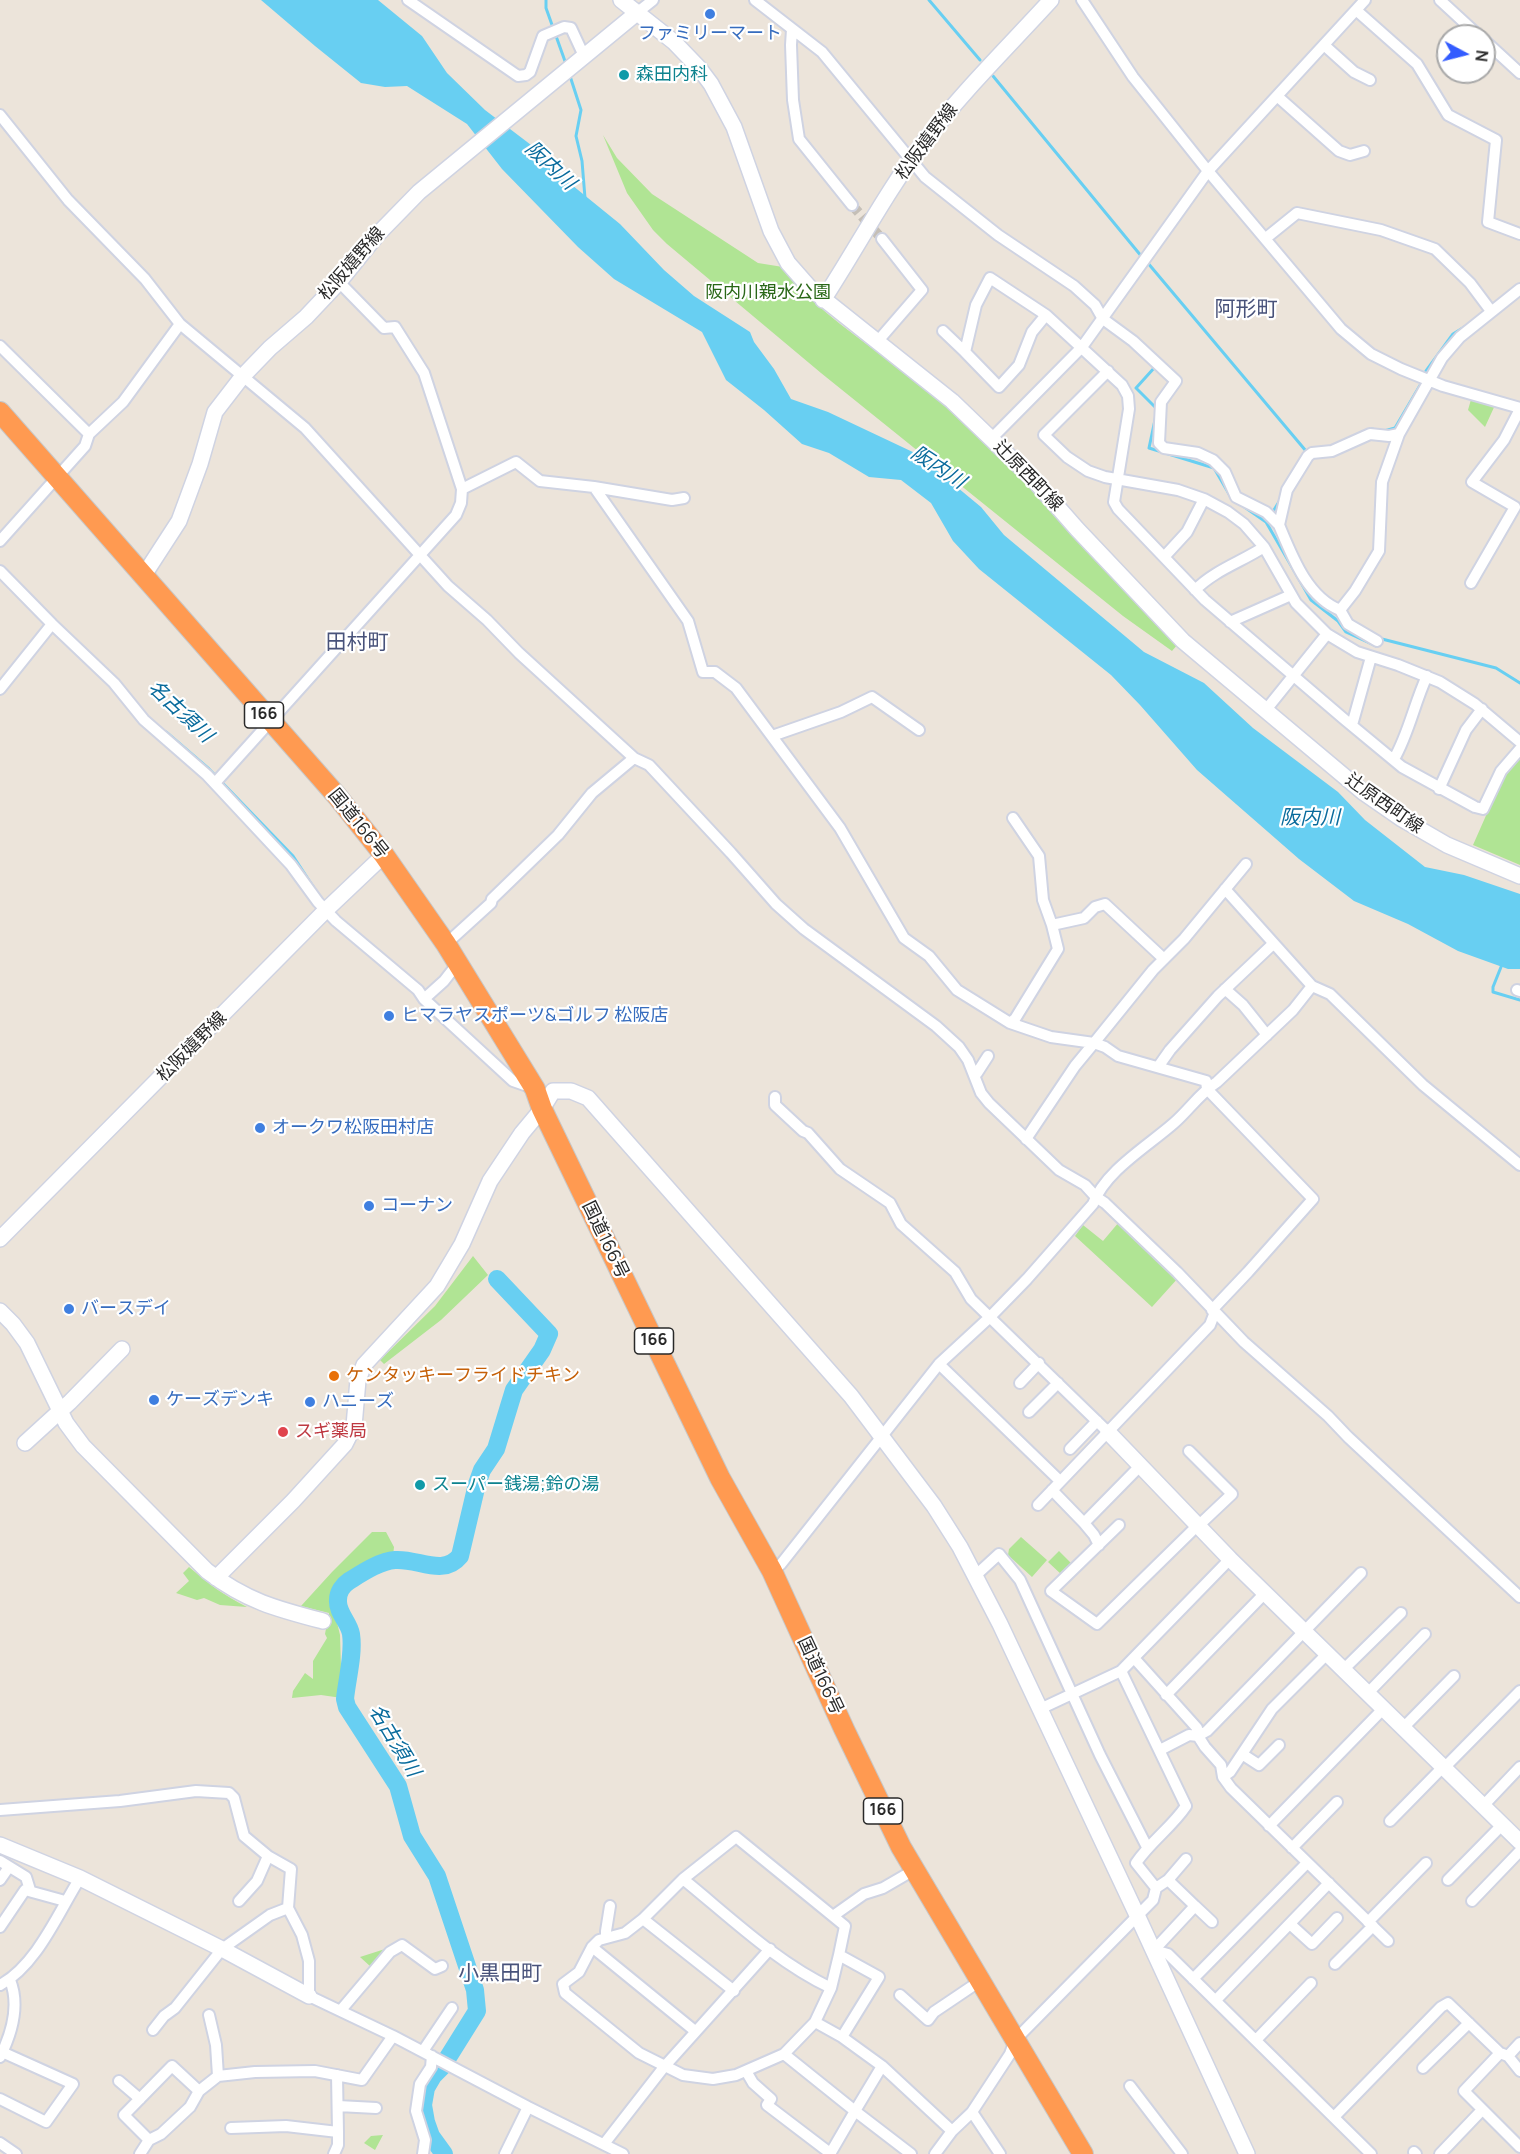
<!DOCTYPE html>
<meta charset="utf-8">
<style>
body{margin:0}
#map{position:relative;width:1520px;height:2154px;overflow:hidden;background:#ece4da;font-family:Manrope,sans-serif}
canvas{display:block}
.north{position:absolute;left:1436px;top:24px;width:60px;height:60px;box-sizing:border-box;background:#fff;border:2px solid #a9a9a9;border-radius:50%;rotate:97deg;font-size:16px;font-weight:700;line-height:24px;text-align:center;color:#292929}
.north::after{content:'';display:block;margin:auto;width:21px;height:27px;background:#335cff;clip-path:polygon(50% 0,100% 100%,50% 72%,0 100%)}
</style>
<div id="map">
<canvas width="1520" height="2154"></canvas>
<div class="north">N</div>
</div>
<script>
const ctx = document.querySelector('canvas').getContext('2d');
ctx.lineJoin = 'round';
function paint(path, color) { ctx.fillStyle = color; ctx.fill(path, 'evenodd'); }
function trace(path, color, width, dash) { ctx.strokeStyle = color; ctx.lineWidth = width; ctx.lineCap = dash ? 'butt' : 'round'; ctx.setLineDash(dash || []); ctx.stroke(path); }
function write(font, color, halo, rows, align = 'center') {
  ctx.font = font + ' Manrope,"Noto Sans JP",sans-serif'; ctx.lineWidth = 4.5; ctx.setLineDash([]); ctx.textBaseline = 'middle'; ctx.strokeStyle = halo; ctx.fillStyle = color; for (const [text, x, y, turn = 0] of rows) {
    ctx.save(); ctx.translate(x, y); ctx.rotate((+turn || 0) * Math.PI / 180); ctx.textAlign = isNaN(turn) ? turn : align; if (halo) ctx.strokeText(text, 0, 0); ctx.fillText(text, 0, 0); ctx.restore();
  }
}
const green = new Path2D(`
 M603,135L617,158L652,194L758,263L783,267C812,307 853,333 892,363C917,382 942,402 965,424C1039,494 1108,570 1178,644L1172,651L1123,616L821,373L667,244L653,230L627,193Z
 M1472,396L1496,403L1485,427L1468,410Z
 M1518,756H1520V865L1473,845L1503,777Z
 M1119,1222L1179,1277L1152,1307L1075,1236L1083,1225L1103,1241Z
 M473,1256L488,1275L441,1320L384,1364L380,1360L435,1306Z
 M372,1532H386L394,1547L393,1556L347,1574L334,1590L332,1601L340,1635L342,1698L321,1695L292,1698L293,1691L305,1673L313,1679V1661L327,1638L325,1634L329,1613L301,1606L332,1572Z
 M1021,1537L1047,1560L1032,1577L1008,1555L1009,1549Z
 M1059,1551L1072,1564L1062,1575L1048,1562Z
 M189,1567C209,1584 223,1595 247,1607L220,1605L204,1598L197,1600L176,1593L189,1581L183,1573Z
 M385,1949L371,1967L360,1957Z
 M383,2135L375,2150L364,2143L371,2136Z`);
const water = new Path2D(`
 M261,0H378L422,36L447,73L485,110L539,151L567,181L620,224L664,270L694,296L750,332L754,342L774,369L791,399L828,412L917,454L981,507L1004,535L1144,652L1204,683L1253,728L1338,792L1365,820L1425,867L1464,875L1520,894V969H1508L1458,951L1408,924L1354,901L1299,859L1197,770L1140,705L1111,675L979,569L953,541L931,503L901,480L869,477L829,453L802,444L764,410L726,380L702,332L614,279L578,247L502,169L467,124L407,86L385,87L361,83L315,46Z`);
const stream = new Path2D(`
 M546,0V8L566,64
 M929,0L980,60
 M570,76L581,110L576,136L582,161L585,198
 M993,76L1142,257
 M1147,262L1306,451
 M1155,367L1136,388L1157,409
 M1426,371L1453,334L1466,326
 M1156,415L1149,448L1214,468L1232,499
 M1384,431L1395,428L1422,382
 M1358,434L1371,429L1377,430
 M1243,506L1266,522L1311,600L1338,621L1346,632L1376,646L1382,639L1496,668L1520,683
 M1271,515L1280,500
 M166,732L209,769L293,856L314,888
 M1501,967L1493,987V992L1520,1000`);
const river = new Path2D(`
 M444,2154L431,2136L426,2122L423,2105L426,2088L433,2076L442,2067L477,2011L475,1990L437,1876L412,1836L398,1786L347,1707L345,1699C347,1679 354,1654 351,1634C349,1622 337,1613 338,1600C338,1592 343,1585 349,1581C362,1573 380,1561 395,1560C418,1558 443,1577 460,1556L477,1484L482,1470L496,1449L514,1390L542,1350L549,1334L497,1279`);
const streetTunnel = new Path2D(`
 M852,205L882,239`);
const street = new Path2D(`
 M408,0L518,76L526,75L530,72L543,36L564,27L571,28L584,56
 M755,0L822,52L925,177L998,235L1074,286L1095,305L1103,319L1133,341L1176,381L1161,402L1159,443L1164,448L1198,453L1213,460L1225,472L1236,497L1266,512L1279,525L1287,490L1308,456L1312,453L1332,451L1370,434L1389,436L1399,434
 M1082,0L1133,77L1208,171L1341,329L1371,354L1401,369L1443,386L1520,408
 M1440,0L1479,36
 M1356,10L1417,64L1448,115L1496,140L1488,222L1520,234
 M638,12L653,0
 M792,29L791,45L793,100L799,139L852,205
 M1484,40L1520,73
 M1324,45L1354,72L1370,80
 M1277,96L1339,151L1350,155L1364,151
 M0,115L68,200L145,279L180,324L305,428L448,586L487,620L519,653L634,758L649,765L731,853L776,904L804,929L936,1026L959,1047L968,1060L981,1093L989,1103L1059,1170L1085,1185L1096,1197L1105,1203L1177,1272L1244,1342L1328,1416L1348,1437L1520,1597
 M1266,238L1297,213L1381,230L1435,249L1470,283L1491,311
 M1046,315L1032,332L1019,365L999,387L965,352L976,305L990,278L1046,315L1122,385L1128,396L1129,409L1114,502L1118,509L1205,600L1344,719L1402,767L1475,807L1483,809L1501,771L1520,749
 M943,331L965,352
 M877,342L922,290L882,239
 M0,346L89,434
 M1108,371L1044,435L1067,457L1088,471L1105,477L1178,490L1204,499L1228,512L1244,524L1264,547L1296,603L1327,634L1357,652L1398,665L1440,682L1475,704L1520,742
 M992,438L1082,347L1208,171L1365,0
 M594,487L672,500L684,498
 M462,489L516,462L540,481L594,487L688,621L703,672H715L736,688L840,828L904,938L929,956L957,990L1010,1023L1051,1037L1094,1043L1105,1047L1118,1056L1206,1081L1207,1089L1313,1199L1248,1272L1212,1310
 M1279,525C1292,556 1307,597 1340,610
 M0,541L85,446L89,434L123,402L180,324
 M1164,557L1187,532L1204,499
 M0,571L52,624L114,683L144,720L207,775L291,865L318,902L336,921L418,990L424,999L513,1081L533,1088
 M1471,583L1515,507L1472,482L1504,440L1520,409
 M1195,590C1215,570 1241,562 1264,547
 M1230,622L1291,595
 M1377,641L1348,624L1340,610L1355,591L1379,551L1382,482L1399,434L1442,358L1460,337L1520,289
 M0,689L52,624
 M1265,711L1327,634
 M1352,725L1371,657
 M772,736L841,712L872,697L919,730
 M1394,759C1409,733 1414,704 1427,676
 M215,783L456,515L461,503L462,489L424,373L395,327L384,328L339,282
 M1439,789L1466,730L1482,709
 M1013,818L1039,856L1043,900L1052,925
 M1225,889L1312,986
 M446,944L491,903L492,899L558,835L592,793L634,758
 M1225,989L1243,1005L1267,1035
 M1517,990L1520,991
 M424,999L444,981L458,963
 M1010,1023L1015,1019L1058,949L1052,925L1084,918L1095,907L1105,904L1164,959
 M1158,1067L1170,1050L1218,996L1273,944
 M974,1075L977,1073L988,1056
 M775,1097V1105L803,1131L808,1133L840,1169L890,1203L901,1224L955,1272L971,1299L1108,1432
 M1026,1139L1075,1066L1094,1043L1153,970L1184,939L1246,864
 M939,1364L1060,1481
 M1020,1383L1039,1363
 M1029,1412L1058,1383
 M1070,1449L1097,1421
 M1189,1451L1232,1494L1197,1527
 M1052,1490L1084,1523
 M1038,1505L1210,1325L1215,1312
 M1119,1525L1051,1591L1097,1624L1197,1526
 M1099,1545L1094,1535L1084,1523L1140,1466
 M772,1571L781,1564L939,1364L990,1317L1027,1279L1093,1204C1105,1171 1148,1146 1174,1123C1189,1110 1200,1093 1217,1082L1293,1010L1312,986L1330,994L1423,1085L1520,1165
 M975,1576L999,1554L1020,1580L1100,1755L1147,1847
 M1134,1658L1197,1728L1198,1736L1207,1731L1361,1573
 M1343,1670L1401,1613
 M1367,1694L1425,1634
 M1166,1695L1265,1593
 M1040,1709L1121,1671L1230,1559
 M1403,1728L1454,1676
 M1160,1750L1189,1735L1198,1736L1205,1747L1221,1765L1223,1777L1231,1788L1388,1941
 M1242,1754L1259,1765L1279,1745
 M1444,1768L1520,1691
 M1223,1777L1230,1772L1272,1709L1327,1654
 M1483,1806L1520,1767
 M0,1810L120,1801L196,1791L229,1793L234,1798L244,1836L268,1856L291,1869L288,1908L302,1935L309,1961V1996L393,2036L528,2107L623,2154
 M1390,1821L1443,1767
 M1269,1826L1383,1709
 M1292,1848L1337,1802
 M0,1861L26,1877L30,1890
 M683,1879C730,1917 776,1962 831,1988
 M0,1880L9,1867
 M1168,1880L1186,1859
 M1448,1880L1502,1825
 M1156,1888L1168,1880L1195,1906L1154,1950L1168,1954L1371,2154
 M239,1901L257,1881L268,1856
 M1472,1901L1520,1851
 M1195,1906L1212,1922
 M833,1916L864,1894L883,1888L914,1870
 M643,1919L734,1991
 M1368,1922L1426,1863
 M1290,1924L1312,1944L1337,1918
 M0,1927L25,1890L65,1901
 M606,1938V1931L610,1906
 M592,1947L695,2031
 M1335,1964L1373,1926
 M1193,1979L1307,1863
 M0,1985C37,1965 58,1913 80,1878
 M900,1995L928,2020L934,2012L980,1981
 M1216,2000L1329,1883
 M341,2010L390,1952L402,1945L435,1969L442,1966
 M209,2015L216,2045L218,2076
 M815,2022L784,2054L855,2111L882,2066L952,2131
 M153,2030L164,2016L175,2008L222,1949L270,1915L288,1908
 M842,2037L879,1977L839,1955L831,1988L815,2022L842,2037L882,2066
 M1256,2040L1311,1983
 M423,2051L452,2008
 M1500,2053L1464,2091L1520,2147
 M784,2054L736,2075L713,2079L683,2075L639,2053L565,1993L563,1984L579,1972L592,1947L599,1940L625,1933L643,1919L683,1879L736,1837L845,1926L839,1955
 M1508,2056L1520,2043
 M0,2057C12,2033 20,2005 10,1980
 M1423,2068L1469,2023
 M746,2071L753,2083L771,2099L767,2105L830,2153
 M337,2075L338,2132
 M119,2081L140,2099
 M1130,2086L1182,2154
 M0,2099L46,2122L73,2084L2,2052
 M338,2106L376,2108
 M972,2112L1000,2154
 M1334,2117L1441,2007L1448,2003L1500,2053L1508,2056L1520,2071
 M231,2128L286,2126L338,2132V2145L334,2154
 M149,2140L124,2115L172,2066L199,2091
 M0,2143L16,2154
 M604,2144L664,2067L770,1949
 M1414,2152L1416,2154
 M140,2154L149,2140L161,2134L190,2107L199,2091L218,2076L255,2072L315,2071L362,2080L393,2036
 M423,2154L425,2140L416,2111L420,2084L431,2067L432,2056
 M505,2154L528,2107
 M830,2154L855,2111L911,2154
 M935,2154L952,2131L972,2112L1010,2054L1015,2040L1153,1900L1156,1888L1136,1863C1151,1841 1172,1827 1186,1806L1121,1671
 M1440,2154L1482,2110`);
const secondary = new Path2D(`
 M621,0L674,42L699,68L711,84L734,127L771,231L788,263L810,288L952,401L1034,480L1077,529L1183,641L1363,792L1402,819L1447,845L1520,876
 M823,300C857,248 886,192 924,142C962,92 1008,47 1051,0
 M144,575L179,521L200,464L215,412L242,377L270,348L306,317L339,282L376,236L419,192L638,12
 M0,1239L326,910L384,855
 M0,1311L13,1324L27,1343L66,1423L83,1446L207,1571C246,1601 277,1609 323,1621
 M1108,1432L1230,1559L1520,1842
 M25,1443L70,1402L122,1349
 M216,1578L293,1501L345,1444L354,1426L358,1380L364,1365L437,1286L462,1244L490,1181L522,1133L542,1109L553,1091H571L588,1098L851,1396L934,1506L960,1547L1000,1624L1040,1709L1137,1915L1247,2154
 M0,1845L80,1878L222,1949L309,1996`);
const highway = new Path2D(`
 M0,412L337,796L384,855L446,944L535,1089L542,1109L720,1478L772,1571L844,1729L901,1847L1083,2154`);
const markers = [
 [710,14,6,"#3f7fe0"],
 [624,75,6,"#0f9aa8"],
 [389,1016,6,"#3f7fe0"],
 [260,1128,6,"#3f7fe0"],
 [369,1206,6,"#3f7fe0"],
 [69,1309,6,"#3f7fe0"],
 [334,1376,6,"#e8710a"],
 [154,1400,6,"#3f7fe0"],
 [310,1402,6,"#3f7fe0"],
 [283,1432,6,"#e0444e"],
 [420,1485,6,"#0f9aa8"]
];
const shields = [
 [264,715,39],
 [654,1341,39],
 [883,1811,39]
];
const shieldNames = [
 ["166",264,715],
 ["166",654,1341],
 ["166",883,1811]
];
const shopNames = [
 ["ファミリーマート",710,34,"center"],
 ["ヒマラヤスポーツ&ゴルフ 松阪店",401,1016],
 ["オークワ松阪田村店",272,1128],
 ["コーナン",381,1206],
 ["バースデイ",81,1309],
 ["ケーズデンキ",166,1400],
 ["ハニーズ",322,1402]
];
const cultureNames = [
 ["森田内科",636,75],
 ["スーパー銭湯;鈴の湯",432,1485]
];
const streetNames = [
 ["松阪嬉野線",927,142,-53],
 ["松阪嬉野線",352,264,-49],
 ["辻原西町線",1028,476,46],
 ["辻原西町線",1384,804,35],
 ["国道166号",358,824,51],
 ["松阪嬉野線",192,1047,-45],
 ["国道166号",605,1240,64],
 ["国道166号",820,1676,65]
];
const parkNames = [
 ["阪内川親水公園",768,293]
];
const foodNames = [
 ["ケンタッキーフライドチキン",346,1376]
];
const healthNames = [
 ["スギ薬局",295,1432]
];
const waterNames = [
 ["阪内川",550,166,43],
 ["阪内川",938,468,33],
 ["名古須川",180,712,43],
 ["阪内川",1310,818],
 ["名古須川",394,1741,59]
];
const quarterNames = [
 ["阿形町",1246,310],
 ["田村町",357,643],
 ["小黒田町",500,1974]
];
paint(green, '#b0e494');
paint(water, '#68cff2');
trace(stream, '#68cff2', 3);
trace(river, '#68cff2', 18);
trace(streetTunnel, '#c5bfb7', 10, [10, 5]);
trace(street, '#cfd3e2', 14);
trace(secondary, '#cfd3e2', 18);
trace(highway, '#c7c7c7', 22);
trace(street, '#fff', 10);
trace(secondary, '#fff', 15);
trace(highway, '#ff9a51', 20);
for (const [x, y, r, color] of markers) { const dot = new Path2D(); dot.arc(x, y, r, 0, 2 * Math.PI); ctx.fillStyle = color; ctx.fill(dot); trace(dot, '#fff', 2); }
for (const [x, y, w] of shields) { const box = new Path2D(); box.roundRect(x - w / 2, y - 13, w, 26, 4.5); ctx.fillStyle = '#fff'; ctx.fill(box); trace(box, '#292929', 1.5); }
write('bold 16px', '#292929', null, shieldNames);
write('18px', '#366cbe', '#fff', shopNames, 'left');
write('18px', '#0d838f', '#fff', cultureNames, 'left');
write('18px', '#292929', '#fff', streetNames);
write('18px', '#296717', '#fff', parkNames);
write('18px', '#c56008', '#fff', foodNames, 'left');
write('18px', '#be3a42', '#fff', healthNames, 'left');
write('italic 20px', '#096b9c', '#fff', waterNames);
write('21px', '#48527a', '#fff', quarterNames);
</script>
